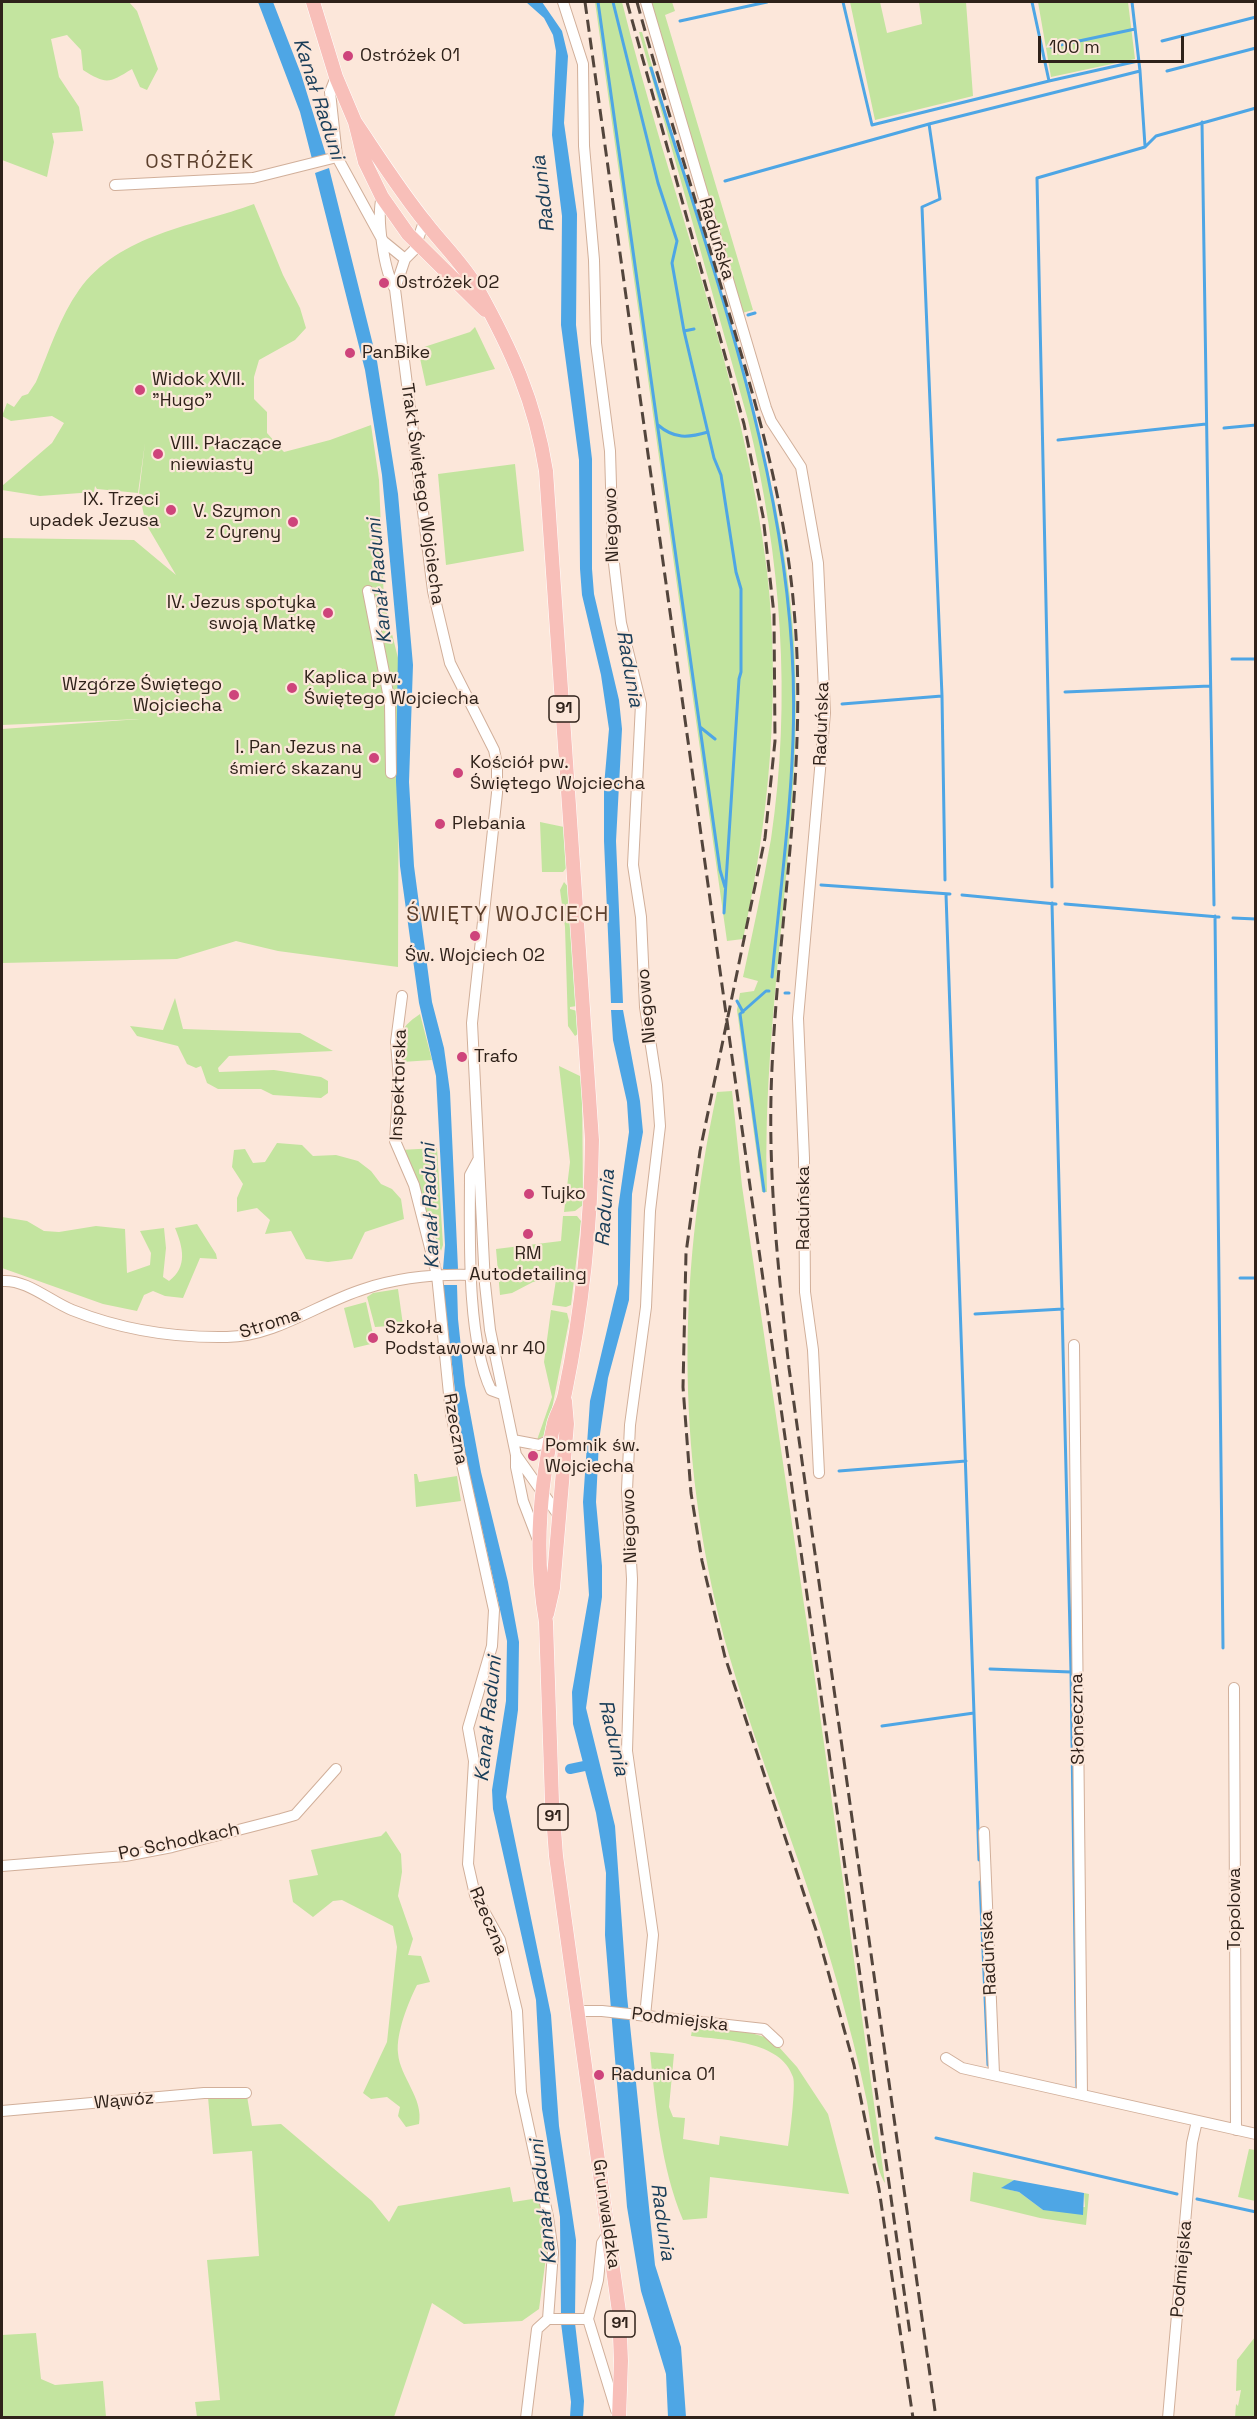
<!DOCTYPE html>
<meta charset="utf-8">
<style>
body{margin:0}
#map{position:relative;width:1257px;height:2419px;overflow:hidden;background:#fce7da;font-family:"Space Grotesk",sans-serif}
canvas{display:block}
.frame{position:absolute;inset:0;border:3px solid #2f221a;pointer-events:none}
.scale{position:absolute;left:1038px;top:36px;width:146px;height:27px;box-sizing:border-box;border:3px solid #2f221a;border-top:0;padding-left:8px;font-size:18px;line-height:21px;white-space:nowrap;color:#2f221a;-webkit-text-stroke:4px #fce7da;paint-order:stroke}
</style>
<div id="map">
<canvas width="1257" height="2419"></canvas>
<div class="frame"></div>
<div class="scale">100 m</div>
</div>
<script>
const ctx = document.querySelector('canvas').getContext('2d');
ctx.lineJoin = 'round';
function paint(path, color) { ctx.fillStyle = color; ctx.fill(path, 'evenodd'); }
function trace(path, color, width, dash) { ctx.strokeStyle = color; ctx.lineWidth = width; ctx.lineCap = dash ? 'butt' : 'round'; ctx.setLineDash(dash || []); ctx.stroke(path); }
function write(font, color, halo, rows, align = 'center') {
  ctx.font = font + ' "Space Grotesk",sans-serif'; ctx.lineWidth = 4.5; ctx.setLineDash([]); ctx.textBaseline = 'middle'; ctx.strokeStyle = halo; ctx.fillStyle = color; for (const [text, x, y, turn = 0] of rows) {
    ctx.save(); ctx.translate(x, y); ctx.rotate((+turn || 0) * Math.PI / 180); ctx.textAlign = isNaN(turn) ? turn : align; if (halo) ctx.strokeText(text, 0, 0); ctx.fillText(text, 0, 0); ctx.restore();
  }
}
const green = new Path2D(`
 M2,2H129L137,11L158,69L147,90L140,87L132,69C109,83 107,85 83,70L81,50L67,35L51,39L59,77L79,107L83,131L52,133L54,142L47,177L2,160Z
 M595,2H622C668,189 744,380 767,571C781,694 769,819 743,939L727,941Z
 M643,2H672L675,11L665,15L753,310L735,315Z
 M850,2H880L887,33L922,24L919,2H966L973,96L875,120Z
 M1038,2H1128L1135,59L1051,77Z
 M639,32H642C667,117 693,202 718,288C753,404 786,519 794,641C805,825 761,1007 767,1192H762L737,1010L740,993L754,991L758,981L743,977C753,931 763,885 771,839C792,700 781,556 748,420Z
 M254,204L283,275L300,308L306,328L295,340L259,360L254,377V399L267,412V433L284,452L330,440L371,425L379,480L384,602L399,662L398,967L278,951L236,941L177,959L2,963V729L140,719L2,725V538L134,540L176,575L146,524L139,493L145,443L138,493L97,489L95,486L94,492L40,496L2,490V486L52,443L64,423L52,416L11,421L2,416L7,403L14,407L22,396L28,394L36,382C49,352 60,316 79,290C119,234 195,226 254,204Z
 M475,327L495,369L426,386L418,349L470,332Z
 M515,464L524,551L446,565L438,474Z
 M540,822L564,827L567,867L563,872H542Z
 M564,882L569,888L577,1006L570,1007V1009L577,1011L579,1033L575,1036L568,1026L565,927L560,890Z
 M175,998L183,1029L300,1033L333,1051L229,1056L218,1068L219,1072L274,1070L321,1077L328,1081V1093L321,1098L273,1095L261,1089H218L207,1083L201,1066L196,1068L187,1064L178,1046L137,1036L130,1026L163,1030Z
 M420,1014L432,1060L402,1062C401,1036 396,1030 420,1014Z
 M559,1066L582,1077L583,1205L575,1211L564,1212L570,1162Z
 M732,1091L742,1186L815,1679L885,2183C875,2169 871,2123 867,2102C859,2062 848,2022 837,1982C806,1871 761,1765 729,1655C676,1466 676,1283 717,1092Z
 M277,1143L302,1145L313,1156L336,1155L358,1161L371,1171L381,1184L392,1189L401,1199L404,1219L365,1232L352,1259L328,1262L306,1259L291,1231L265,1234L270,1220L257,1208L237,1212V1198L243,1184L232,1167L234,1150L245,1149L253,1163L265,1162Z
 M437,1148L443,1245L441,1251L400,1150Z
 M563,1216H577L581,1221L571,1305L566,1307L552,1305L556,1280L533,1282L512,1293L500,1295L496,1249L561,1241Z
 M2,1217L27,1221L44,1231L59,1232L96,1226L125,1229L127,1273L150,1265L151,1253L140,1231L164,1228L166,1248L163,1277L169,1281C188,1267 183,1247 175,1228L197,1224L216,1254L217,1259L200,1258L183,1298L165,1296L153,1291L144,1295L137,1311L103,1304L2,1268Z
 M398,1289L403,1325L375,1327L367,1297L373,1293Z
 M366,1302L375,1343L354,1348L344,1308Z
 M551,1310L567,1313L569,1321L549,1424L545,1435L537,1440L552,1397L544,1362Z
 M414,1474H417L419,1482L457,1476L461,1501L416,1507Z
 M386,1831L401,1854L402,1872L398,1896L413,1939L408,1955L421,1956L430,1982L417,1985C408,2003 396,2033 398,2053C400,2078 424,2098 419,2124L406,2127L398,2116L400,2107L387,2097L371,2099L363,2093L387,2042L397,1947L393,1926L342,1900L333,1901L313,1917L293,1902L289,1880L318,1875L311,1850L381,1836Z
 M693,2025L751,2033L768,2038L778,2046L797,2067L828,2114L849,2194L710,2177L707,2218L683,2220C661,2167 656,2109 650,2052L674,2054L669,2107L673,2117L685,2118L683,2139L719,2145L720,2136L788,2146C790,2135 796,2085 793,2077C781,2040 722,2040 691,2036Z
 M247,2096L252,2126L281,2124L372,2201L389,2222L398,2206L510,2187L513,2202L539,2198L547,2250L539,2309L522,2321L464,2324L432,2303L394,2417H197L195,2402L220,2400L207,2260L259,2256L252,2151L213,2154L208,2097Z
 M1249,2149L1255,2150V2201L1238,2197Z
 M973,2172L1014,2180L1002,2188L1019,2192L1043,2210L1085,2207L1084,2193L1089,2194L1086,2225L1040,2218L970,2201Z
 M36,2333L41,2379L55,2385L103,2381L106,2417H2V2335Z
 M1255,2337V2417L1235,2418L1236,2404L1238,2406L1241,2390L1236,2391L1237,2360Z`);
const water = new Path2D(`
 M258,2H273L301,74L326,155L312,159L300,112Z
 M526,2H542L562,31L568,56L564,123L577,214L576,325L592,459V569L594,594L619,700L622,729L616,841L623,1003H611L604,841V786L609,729L601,675L582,595L580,569L579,460L561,325L562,216L552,135L556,51L553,35L544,18Z
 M329,168L377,361L398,494L413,665L409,782L414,866L432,1002L444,1048L450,1092L458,1269H443L445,1245L436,1076L419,1003L400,866L396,781L398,647L382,475L365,370L315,173Z
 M611,1010H623L640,1101L643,1132L632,1194L629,1300L608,1378L599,1441L596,1502L602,1566V1597L586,1708L615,1826L627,1996L655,2265L681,2347L686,2417H668L666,2374L641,2291L627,2207L605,1935L606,1873L596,1813L573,1724L572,1692L589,1595L583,1502L590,1401L618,1284V1209L629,1132L627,1102L613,1040Z
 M443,1285H457L458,1319L465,1385L481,1472L508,1582L519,1642L518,1710L506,1797L551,2015L559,2126L576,2240L575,2316H561L560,2217L542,2109L536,2000L493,1809L492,1790L506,1701L507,1641L459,1426Z
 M1014,2180L1084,2193L1083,2215L1043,2210L1019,2192L1001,2188Z
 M561,2323H575L584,2401L583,2417H570L571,2402Z`);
const stream = new Path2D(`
 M598,2L720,870L725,887
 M613,2L658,183L677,241L672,263L684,331L694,329
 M843,2L872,125L1049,81L1032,2
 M1132,2L1140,71
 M680,21L767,2
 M1162,41L1256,17
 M1051,47L1135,29
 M651,68C709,259 780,450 792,651C799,760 782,869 772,977
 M1167,71L1256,48
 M1049,81L1138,61
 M1202,122L1214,905
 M929,124L1140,71L1145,146
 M725,181L929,124L940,199L922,207L942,696L945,880
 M748,315L755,313
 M684,331L714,458L721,475L736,572L741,589V672L739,679L724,913
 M658,425C674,439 688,438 708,432
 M1224,428L1256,425
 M1058,440L1206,424
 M1232,659H1256
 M1065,692L1210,686
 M842,704L942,696
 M700,727L715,739
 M821,885L950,894
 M1052,887L1037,178L1145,147L1156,136L1256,108
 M946,894L979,1860
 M962,895L1056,904
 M1052,903L1071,1672L1077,2087
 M1065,904L1219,917
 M1215,916L1223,1648
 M1233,918L1256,919
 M785,993H789
 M737,1001L743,1012
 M764,1191L740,1014L766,991H769
 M1240,1278H1256
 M975,1314L1063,1309
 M839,1471L966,1461
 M990,1669L1071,1672
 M882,1726L974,1713
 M980,1882L988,2065
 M936,2138L1177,2194
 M1197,2199L1256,2212`);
const canal = new Path2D(`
 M570,1769L594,1764`);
const minor = new Path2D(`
 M563,2L583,64L584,146L594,260L596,343L610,451L613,555L621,623L641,704L633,865L641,917L645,1007L657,1085L660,1126L650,1211L646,1307L630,1425L627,1490L632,1579L627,1751L653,1935L645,2016
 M646,2L766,408L771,421L801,467L818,563L825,713L798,1018L804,1158L805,1292L813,1350L819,1473
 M336,77L330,92L337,157L383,241L405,259
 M115,185L253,178L337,157
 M382,197C376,217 384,271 395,289L433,591L450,663L494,750L497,764V793L472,1023L485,1284L490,1330L516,1455V1467L523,1501L538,1540
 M395,289L405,259L414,250L424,222
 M368,591L390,703L391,773
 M402,996L396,1042L399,1080L395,1141L414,1185L437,1275L451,1414L494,1610L492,1646L468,1728L474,1761L468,1864L475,1895L500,1940L517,2011L521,2092L548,2217L553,2252L548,2319
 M478,1160L470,1175C470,1234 466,1337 491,1390L502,1394
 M2,1281C26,1279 50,1301 72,1310C122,1330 174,1338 227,1337C276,1336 319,1303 364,1289C397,1278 437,1274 472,1275
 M1074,1345L1082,2094
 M513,1440L539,1445L552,1439
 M516,1455L557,1513
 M1234,1688L1236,2130
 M984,1832L994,2074
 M2,1866L125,1856L172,1847L281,1819L295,1815L336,1769
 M578,2011H602L764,2029L778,2042
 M946,2058L962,2068L1256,2134
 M2,2111L204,2093H246
 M609,2232L602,2243L598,2280L588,2319L616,2410
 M526,2418L537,2329L548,2319H588
 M1168,2418L1192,2143L1197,2121`);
const major = new Path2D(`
 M313,2L336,77L355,122L365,162L382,197L408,234L485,310
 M355,122C378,156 400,191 426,223C442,244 464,265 477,288C511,349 535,401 546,471L592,1140C591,1224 582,1310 565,1393C563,1404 557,1413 554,1423C539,1489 534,1555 546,1622L552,1802L556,1856L619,2312L621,2361L619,2418
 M547,1614L553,1588L567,1424L565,1401`);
const rail = new Path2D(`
 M585,2L910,2334
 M627,2L744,424L763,516L774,614L775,741L765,838L700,1151L686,1253L683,1387L691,1493L702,1561L725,1657L819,1939L854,2065L879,2189L913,2418
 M637,2C664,100 695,198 724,296C755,399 785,501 794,609C808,763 779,915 772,1068C767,1169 778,1268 789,1368L936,2418`);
const markers = [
 [348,56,6,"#ce447b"],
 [384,283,6,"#ce447b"],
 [350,353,6,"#ce447b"],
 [140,390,6,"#ce447b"],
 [158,454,6,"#ce447b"],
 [171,510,6,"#ce447b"],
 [293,522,6,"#ce447b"],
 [328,613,6,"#ce447b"],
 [292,688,6,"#ce447b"],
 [234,695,6,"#ce447b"],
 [374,758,6,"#ce447b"],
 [458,773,6,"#ce447b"],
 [440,824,6,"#ce447b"],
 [475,936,6,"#ce447b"],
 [462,1057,6,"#ce447b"],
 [529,1194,6,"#ce447b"],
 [528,1234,6,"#ce447b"],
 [373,1338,6,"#ce447b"],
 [533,1456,6,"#ce447b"],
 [599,2075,6,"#ce447b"]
];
const shields = [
 [564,709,30],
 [553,1817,30],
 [620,2324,30]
];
const shieldNames = [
 ["91",564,709],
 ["91",553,1817],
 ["91",620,2324]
];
const poiNames = [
 ["Ostróżek 01",360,56],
 ["Ostróżek 02",396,283],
 ["PanBike",362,353],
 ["Widok XVII.",152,380],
 ["\"Hugo\"",152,401],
 ["VIII. Płaczące",170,444],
 ["niewiasty",170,465],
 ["IX. Trzeci",159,500,"right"],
 ["upadek Jezusa",159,521,"right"],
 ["V. Szymon",281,512,"right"],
 ["z Cyreny",281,533,"right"],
 ["IV. Jezus spotyka",316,603,"right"],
 ["swoją Matkę",316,624,"right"],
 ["Kaplica pw.",304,678],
 ["Świętego Wojciecha",304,699],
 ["Wzgórze Świętego",222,685,"right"],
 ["Wojciecha",222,706,"right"],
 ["I. Pan Jezus na",362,748,"right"],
 ["śmierć skazany",362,769,"right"],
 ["Kościół pw.",470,763],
 ["Świętego Wojciecha",470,784],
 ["Plebania",452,824],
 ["Św. Wojciech 02",475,956,"center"],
 ["Trafo",474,1057],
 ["Tujko",541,1194],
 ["RM",528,1254,"center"],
 ["Autodetailing",528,1275,"center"],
 ["Szkoła",385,1328],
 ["Podstawowa nr 40",385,1349],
 ["Pomnik św.",545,1446],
 ["Wojciecha",545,1467],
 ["Radunica 01",611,2075]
];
const streetNames = [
 ["Raduńska",716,239,73],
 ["Trakt Świętego Wojciecha",422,494,82],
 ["Niegowo",612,525,-92],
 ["Raduńska",822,724,-88],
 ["Niegowo",647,1006,-95],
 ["Inspektorska",399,1085,-88],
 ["Raduńska",804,1208,-90],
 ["Stroma",270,1324,-18],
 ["Rzeczna",455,1429,80],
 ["Niegowo",630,1526,-92],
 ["Słoneczna",1078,1719,-91],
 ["Po Schodkach",179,1842,-12],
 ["Topolowa",1235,1909,-90],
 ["Rzeczna",488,1921,67],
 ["Raduńska",989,1953,-93],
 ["Podmiejska",680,2020,7],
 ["Wąwóz",124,2101,-5],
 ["Grunwaldzka",606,2214,82],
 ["Podmiejska",1182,2269,-85]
];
const waterNames = [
 ["Kanał Raduni",318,99,72],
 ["Radunia",544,194,-97],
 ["Kanał Raduni",380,581,-95],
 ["Radunia",629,669,80],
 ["Kanał Raduni",431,1206,-92],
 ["Radunia",606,1208,-86],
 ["Kanał Raduni",489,1719,-84],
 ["Radunia",613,1738,77],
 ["Kanał Raduni",544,2202,-96],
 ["Radunia",662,2222,82]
];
const neighbourhoodNames = [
 ["OSTRÓŻEK",200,163]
];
const quarterNames = [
 ["ŚWIĘTY WOJCIECH",508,915]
];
paint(green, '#c3e49f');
paint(water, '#4ea6e5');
trace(stream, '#4ea6e5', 3);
trace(canal, '#4ea6e5', 10);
trace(minor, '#d1af9a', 12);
trace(major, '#fff', 15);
trace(minor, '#fff', 10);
trace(major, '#f8bfb9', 14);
trace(rail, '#53453c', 3, [12, 6]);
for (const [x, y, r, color] of markers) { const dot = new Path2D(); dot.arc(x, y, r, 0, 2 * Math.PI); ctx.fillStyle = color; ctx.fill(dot); trace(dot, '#fce7da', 2); }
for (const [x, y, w] of shields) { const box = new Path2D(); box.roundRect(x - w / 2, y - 13, w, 26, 4.5); ctx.fillStyle = '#fce7da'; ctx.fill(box); trace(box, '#2f221a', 1.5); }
write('bold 16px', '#2f221a', null, shieldNames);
write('18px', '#2f221a', '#fce7da', poiNames, 'left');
write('18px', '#2f221a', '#fce7da', streetNames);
write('italic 20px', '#193d58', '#fce7da', waterNames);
ctx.letterSpacing = '1.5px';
write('20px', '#5c402d', '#fce7da', neighbourhoodNames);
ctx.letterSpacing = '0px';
ctx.letterSpacing = '1.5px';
write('21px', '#5c402d', '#fce7da', quarterNames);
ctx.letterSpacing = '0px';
</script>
